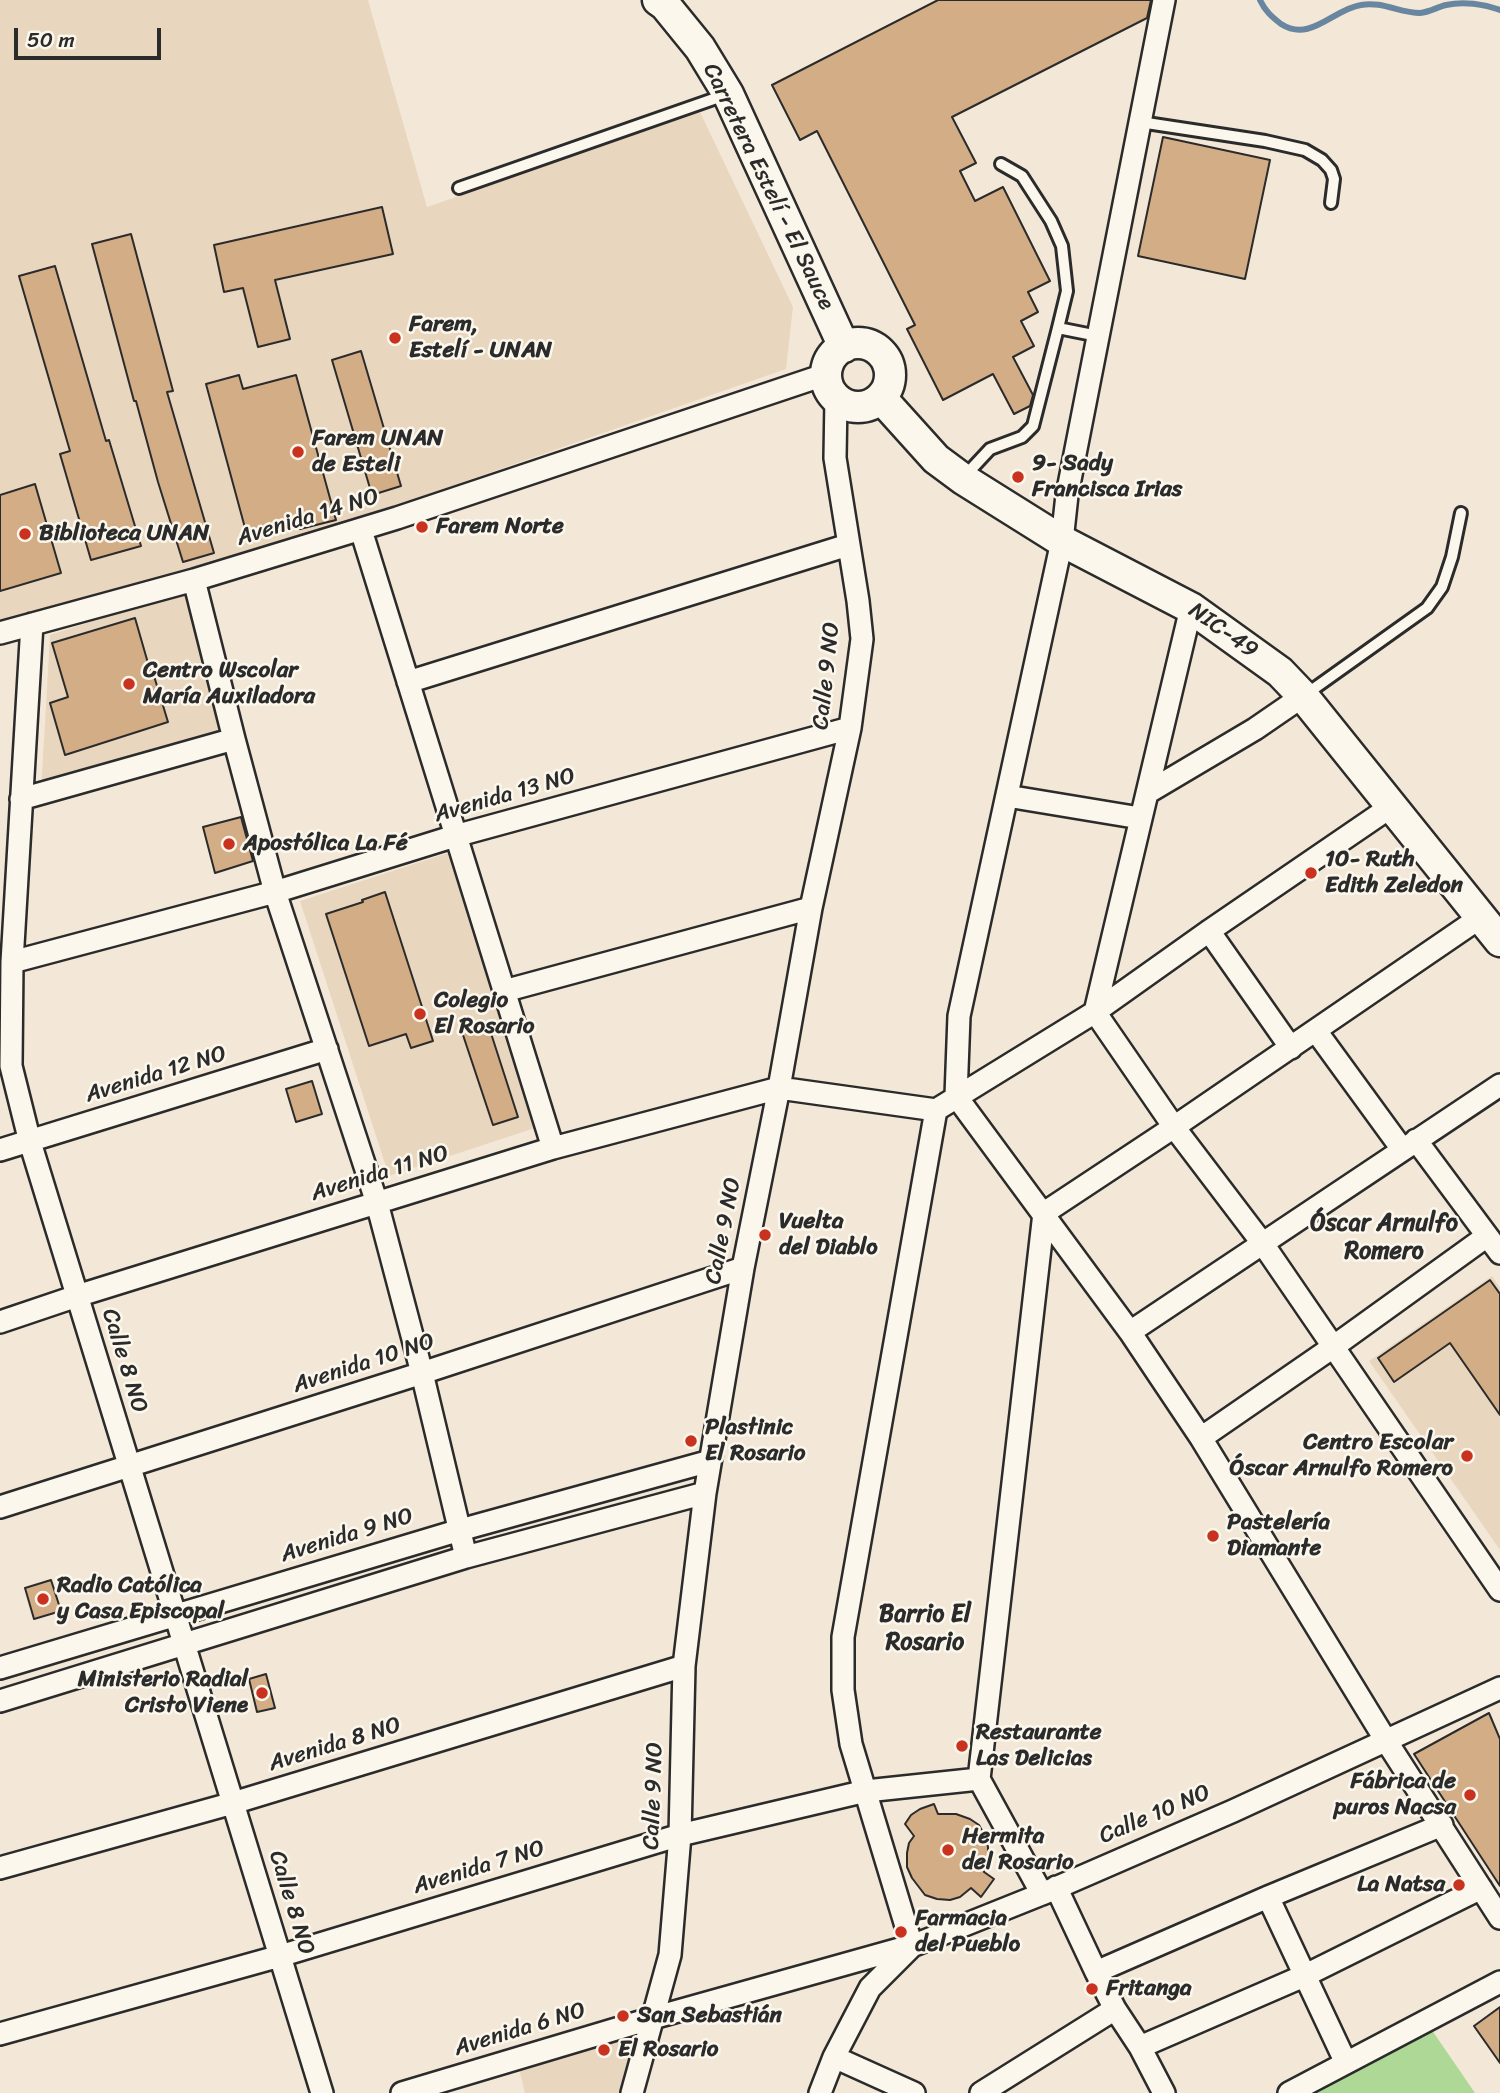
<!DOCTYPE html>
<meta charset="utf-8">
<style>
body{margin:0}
#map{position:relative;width:1500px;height:2093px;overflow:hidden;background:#f3e8d7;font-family:Sriracha,sans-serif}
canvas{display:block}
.scale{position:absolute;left:14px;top:28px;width:147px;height:32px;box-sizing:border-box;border:4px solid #2b2b2b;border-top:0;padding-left:9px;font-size:21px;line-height:24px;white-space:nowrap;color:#2b2b2b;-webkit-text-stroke:5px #fbf7ec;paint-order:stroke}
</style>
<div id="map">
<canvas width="1500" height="2093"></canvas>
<div class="scale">50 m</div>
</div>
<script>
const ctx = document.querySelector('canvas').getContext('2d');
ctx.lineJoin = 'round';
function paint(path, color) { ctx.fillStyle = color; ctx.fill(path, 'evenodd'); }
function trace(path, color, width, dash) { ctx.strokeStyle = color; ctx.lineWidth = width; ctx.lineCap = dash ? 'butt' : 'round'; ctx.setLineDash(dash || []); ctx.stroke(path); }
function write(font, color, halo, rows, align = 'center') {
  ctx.font = font + ' Sriracha,sans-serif'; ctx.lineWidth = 5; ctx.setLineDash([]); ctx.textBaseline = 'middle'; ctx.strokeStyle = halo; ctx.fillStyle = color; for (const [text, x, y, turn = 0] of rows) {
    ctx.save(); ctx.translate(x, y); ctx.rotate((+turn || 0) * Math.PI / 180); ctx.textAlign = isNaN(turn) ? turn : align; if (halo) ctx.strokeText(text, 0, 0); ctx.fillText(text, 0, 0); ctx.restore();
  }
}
const built = new Path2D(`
 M0,0H368L427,207L700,112L793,307L786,369L343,524L0,623Z
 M187,591L224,734L41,792L50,635Z
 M451,852L541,1126L389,1176L300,901Z
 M1492,1276L1500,1288V1550L1369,1361Z
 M635,2032L623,2093H525L519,2068Z`);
const green = new Path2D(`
 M1427,2023L1475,2093H1298Z`);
const stream = new Path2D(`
 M1260,0C1265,11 1272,17 1281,24C1311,43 1333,9 1361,5C1382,1 1400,13 1420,13C1430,12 1437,7 1446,5C1463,1 1484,4 1500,10`);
const building = new Path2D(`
 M938,0H1151L1147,18L952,117L976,163L960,171L975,201L1003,187L1050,281L1028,292L1038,312L1021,321L1034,346L1013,357L1033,395L1030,406L1014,414L993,374L943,400L907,329L915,325L817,131L800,140L772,85Z
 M1163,137L1270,160L1245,279L1138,256Z
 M382,207L393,254L275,280L290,339L258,347L243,288L224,292L214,245Z
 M131,234L173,391L167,392L214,553L183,562L158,482L136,401H134L92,244Z
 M55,266L106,441L109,440L141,546L91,560L60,454L70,451L19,276Z
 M361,351L401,486L372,495L332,360Z
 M239,375L243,389L296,375L336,520L300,529L299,524L248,539L206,384Z
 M35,484L61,573L0,591V495Z
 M135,618L152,677L154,676L168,722L65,755L50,703L68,697L52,643Z
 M241,817L253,861L215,873L203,827Z
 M385,892L433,1041L411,1048L406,1034L369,1046L326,914L363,902L362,900Z
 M488,1024L518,1117L493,1125L462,1032Z
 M312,1081L322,1114L296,1122L286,1089Z
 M1490,1280L1500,1294V1415L1450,1343L1394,1382L1378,1358Z
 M51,1580L61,1611L34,1619L25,1588Z
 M266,1674L275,1708L257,1712L249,1679Z
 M1489,1713L1500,1739V1886L1414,1754Z
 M934,1804L938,1814H956L970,1819L979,1825L985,1836L988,1847V1860L984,1872L994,1879L981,1897L971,1888L960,1897L950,1900L937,1899L925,1895L912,1878L907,1867V1853L909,1843L914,1836L905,1824L911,1815L920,1809Z
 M1500,2007V2063L1474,2026Z`);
const lane = new Path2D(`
 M1140,122L1265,141L1305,150L1322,160L1331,170L1334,179L1331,203
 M1001,164L1022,176L1051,221L1062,246L1067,291L1058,328
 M459,188L725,95
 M963,478L990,449L1022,437L1033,426L1058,328L1098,336
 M1305,695L1427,608L1442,587L1452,557L1461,513`);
const street = new Path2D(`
 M1164,0L1067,495L1062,541L959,1016L956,1096L1130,1332L1201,1438L1385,1739L1500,1918
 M361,530L553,1148
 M194,580L234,739L275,892L377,1203L422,1373L466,1557
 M1191,608L1095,1012L1174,1127L1263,1244L1500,1590
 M32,624L12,962L11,1066L30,1142L322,2093
 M0,633L194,580L397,518L827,374
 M408,682L848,545
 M1147,793L1255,729L1303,696
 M1007,796L1140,818
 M21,799L234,739
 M1209,931L1291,1048
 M12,962L275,892L455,836L850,728
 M504,991L811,908
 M1316,1031L1402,1149
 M1416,1140L1500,1253
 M0,1150L327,1049
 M0,1322L77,1296L553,1148L779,1088L936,1110
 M1130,1332L1500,1085
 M1201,1438L1333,1347L1487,1236
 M0,1507L422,1373L743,1268
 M0,1668L460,1530L710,1461
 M0,1701L466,1557L705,1493
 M0,1868L233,1803L684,1666
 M1056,1887L1096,1972L1115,2009L1140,2047L1164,2093
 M1042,1894L979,1779L1044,1213L1174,1127L1481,917
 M1268,1897L1346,2063
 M912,1946L851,1744L843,1690V1637L936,1110L1095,1012L1209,931L1392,806
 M1096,1972L1268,1897L1442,1825
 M0,2034L280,1956L680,1835L866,1791L979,1779
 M1140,2047L1306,1975L1481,1888
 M834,2057L914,2093
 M402,2093L653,2018L910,1946
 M632,2093L670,1955L680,1835L684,1666L705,1493L743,1268L779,1088L811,908L850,728L862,639L858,601L835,458L836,398
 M820,2093L834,2057L870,1988L912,1946L1042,1894L1233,1811L1500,1688
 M981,2093L1115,2009
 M1289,2093L1500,1982`);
const secondary = new Path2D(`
 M658,0L665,5L700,48L728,94L844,347
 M826 375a32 32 0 1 1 64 0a32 32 0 1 1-64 0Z
 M881,398L936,459L963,479L1062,541L1191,608L1280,672L1303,696L1500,941`);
const markers = [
 [395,338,7,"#c8321e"],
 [298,452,7,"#c8321e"],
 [1018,477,7,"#c8321e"],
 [422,527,7,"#c8321e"],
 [25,534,7,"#c8321e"],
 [129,684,7,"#c8321e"],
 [229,844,7,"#c8321e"],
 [1311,873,7,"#c8321e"],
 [420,1014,7,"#c8321e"],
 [765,1235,7,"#c8321e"],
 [691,1441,7,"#c8321e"],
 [1467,1456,7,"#c8321e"],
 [1213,1536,7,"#c8321e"],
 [43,1599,7,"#c8321e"],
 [262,1693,7,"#c8321e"],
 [962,1746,7,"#c8321e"],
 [1470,1795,7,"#c8321e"],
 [948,1850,7,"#c8321e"],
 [1459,1885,7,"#c8321e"],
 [901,1932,7,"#c8321e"],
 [1092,1989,7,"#c8321e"],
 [623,2016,7,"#c8321e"],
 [604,2050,7,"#c8321e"]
];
const streetNames = [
 ["Carretera Estelí - El Sauce",768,187,64],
 ["Avenida 14 NO",308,518,-17],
 ["NIC-49",1223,631,35],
 ["Calle 9 NO",827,676,-84],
 ["Avenida 13 NO",505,796,-16],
 ["Avenida 12 NO",156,1075,-17],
 ["Avenida 11 NO",380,1174,-17],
 ["Calle 9 NO",724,1231,-79],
 ["Calle 8 NO",124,1361,73],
 ["Avenida 10 NO",364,1364,-18],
 ["Avenida 9 NO",347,1536,-17],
 ["Avenida 8 NO",335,1745,-17],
 ["Calle 9 NO",654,1796,-88],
 ["Calle 10 NO",1155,1815,-23],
 ["Avenida 7 NO",479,1868,-17],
 ["Calle 8 NO",291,1903,73],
 ["Avenida 6 NO",520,2030,-17]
];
const poiNames = [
 ["Farem,",409,325],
 ["Estelí - UNAN",409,351],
 ["Farem UNAN",312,439],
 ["de Esteli",312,465],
 ["9- Sady",1032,464],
 ["Francisca Irias",1032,490],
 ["Farem Norte",436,527],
 ["Biblioteca UNAN",39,534],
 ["Centro Wscolar",143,671],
 ["María Auxiladora",143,697],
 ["Apostólica La Fé",243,844],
 ["10- Ruth",1325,860],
 ["Edith Zeledon",1325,886],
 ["Colegio",434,1001],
 ["El Rosario",434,1027],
 ["Vuelta",779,1222],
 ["del Diablo",779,1248],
 ["Plastinic",705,1428],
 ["El Rosario",705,1454],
 ["Centro Escolar",1453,1443,"right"],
 ["Óscar Arnulfo Romero",1453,1469,"right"],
 ["Pastelería",1227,1523],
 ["Diamante",1227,1549],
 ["Radio Católica",57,1586],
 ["y Casa Episcopal",57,1612],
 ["Ministerio Radial",248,1680,"right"],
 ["Cristo Viene",248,1706,"right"],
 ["Restaurante",976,1733],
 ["Las Delicias",976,1759],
 ["Fábrica de",1456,1782,"right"],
 ["puros Nacsa",1456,1808,"right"],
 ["Hermita",962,1837],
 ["del Rosario",962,1863],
 ["La Natsa",1445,1885,"right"],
 ["Farmacia",915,1919],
 ["del Pueblo",915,1945],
 ["Fritanga",1106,1989],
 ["San Sebastián",637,2016],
 ["El Rosario",618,2050]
];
const neighbourhoodNames = [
 ["Óscar Arnulfo",1384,1224],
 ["Romero",1384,1252],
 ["Barrio El",925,1615],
 ["Rosario",925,1643]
];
paint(built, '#e9d6be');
paint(green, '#add896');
trace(stream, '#6986a0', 6);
paint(building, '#d3ad85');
trace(building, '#2b2b2b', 2);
trace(lane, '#2b2b2b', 16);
trace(street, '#2b2b2b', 26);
trace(secondary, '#2b2b2b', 35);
trace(lane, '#fbf7ec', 10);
trace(street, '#fbf7ec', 21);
trace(secondary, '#fbf7ec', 30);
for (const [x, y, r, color] of markers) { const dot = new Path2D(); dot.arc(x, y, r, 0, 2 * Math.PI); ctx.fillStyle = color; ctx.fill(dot); trace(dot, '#fbf7ec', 2.5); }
write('23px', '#2b2b2b', '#fbf7ec', streetNames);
write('bold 23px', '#2b2b2b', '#fbf7ec', poiNames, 'left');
write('bold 24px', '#2b2b2b', '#fbf7ec', neighbourhoodNames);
</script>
